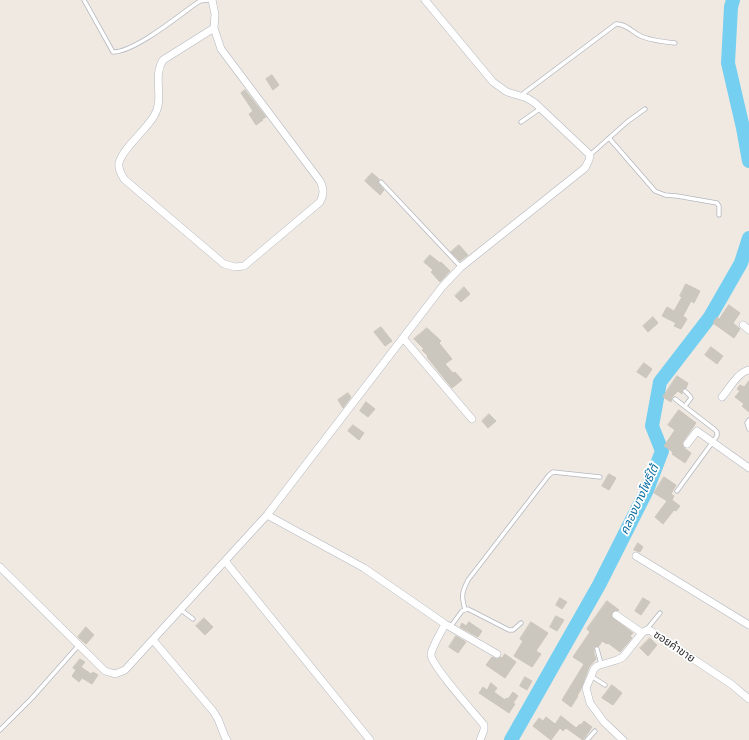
<!DOCTYPE html>
<meta charset="utf-8">
<style>
body{margin:0}
canvas{display:block;background:#efe9e1}
</style>
<canvas width="749" height="740"></canvas>
<script>
const ctx = document.querySelector('canvas').getContext('2d');
ctx.lineJoin = 'round';
function trace(path, color, width, dash) { ctx.strokeStyle = color; ctx.lineWidth = width; ctx.lineCap = dash ? 'butt' : 'round'; ctx.setLineDash(dash || []); ctx.stroke(path); }
function paint(path, color) { ctx.fillStyle = color; ctx.fill(path, 'evenodd'); }
function write(font, color, halo, rows, align = 'center') {
  ctx.font = font + ' "DejaVu Sans","Noto Sans Thai",sans-serif'; ctx.lineWidth = 3.5; ctx.setLineDash([]); ctx.textBaseline = 'middle'; ctx.strokeStyle = halo; ctx.fillStyle = color; for (const [text, x, y, turn = 0] of rows) {
    ctx.save(); ctx.translate(x, y); ctx.rotate((+turn || 0) * Math.PI / 180); ctx.textAlign = isNaN(turn) ? turn : align; if (halo) ctx.strokeText(text, 0, 0); ctx.fillText(text, 0, 0); ctx.restore();
  }
}
const river = new Path2D(`
 M733,0L731,7L728,63L743,128L749,161
 M511,740L599,585L647,490L662,451L652,426L660,382L710,317L741,263L749,238`);
const building = new Path2D(`
 M272,75L279,85L273,90L266,79Z
 M245,90L266,117L262,119L263,120L256,125L249,114L253,111L241,93Z
 M372,173L379,179L378,183L384,190L380,195L365,181Z
 M459,245L468,255L460,261L451,252Z
 M430,255L440,263L441,262L450,271L440,282L431,272L433,270L424,262Z
 M686,284L700,291L694,303L691,301L683,316L687,319L681,329L674,326L676,323L662,316L667,307L674,311L682,297L680,296Z
 M464,287L470,294L461,302L455,296Z
 M729,305L740,313L733,323L740,329L734,338L713,323L717,317L719,319Z
 M653,317L658,323L648,332L643,326Z
 M381,327L392,341L385,346L374,332Z
 M427,328L441,341L439,343L452,359L445,364L453,373L455,372L462,380L452,388L427,357L428,356L422,350L424,349L414,339Z
 M711,347L723,356L717,364L705,355Z
 M644,363L652,369L646,378L637,372Z
 M677,376L688,383L686,388L682,389V394L678,391L672,397L671,402L663,397Z
 M749,381V412L742,406L744,404L735,397L740,391L737,389L740,385L744,387Z
 M348,393L351,397L343,408L338,400Z
 M366,402L375,409L368,417L360,411Z
 M679,410L696,423L682,443L684,448L691,453L685,463L672,454L673,452L664,446L675,430L668,425Z
 M489,414L496,421L488,428L482,421Z
 M353,425L364,433L359,440L348,431Z
 M609,474L616,478L609,490L602,486Z
 M664,477L676,485L671,494L674,496L672,500L680,506L676,511L674,510L663,524L655,517L667,501L654,493Z
 M638,543L643,547L640,552L634,550Z
 M560,598L567,602L562,609L556,605Z
 M643,598L650,602L641,615L635,611Z
 M607,601L619,610L612,612V617L633,633L630,636L632,638L620,652L608,643L607,644L602,641L599,646L594,647V654L596,659L589,667L581,689L577,696H578L571,707L562,700L584,664L573,657L590,632L587,629Z
 M556,616L564,620L557,631L550,627Z
 M204,618L213,627L205,635L196,626Z
 M469,622L482,631L478,637L460,627L462,623L466,626Z
 M531,622L548,633L536,651L541,654L532,667L514,656L523,641L520,639Z
 M86,627L94,635L86,644L78,637Z
 M456,636L466,642L458,653L449,647Z
 M650,638L657,645L648,656L640,648Z
 M505,654L516,662L505,678L486,665L492,657L497,659L501,657L502,658Z
 M80,659L85,662L81,667L91,674L93,672L98,675L92,684L82,678L79,682L72,676L76,670L73,668Z
 M525,677L532,681L527,690L520,686Z
 M491,683L497,688L494,692L505,700L506,698L508,699L513,692L518,696L513,703L515,704L509,713L479,693L483,687L487,690Z
 M612,685L622,693L613,705L602,698Z
 M561,716L576,728L580,724L581,725L584,721L592,727L583,740L566,728L563,731L560,728L551,740L533,726L539,718L543,721L546,717L555,724Z`);
const lane = new Path2D(`
 M84,0L113,52C134,52 176,18 194,5L200,1L208,0
 M520,96L616,24C626,23 634,34 643,37C654,41 664,42 675,43
 M521,122L541,108
 M609,138L655,191L665,195L677,196L717,203L719,206V215
 M590,155L627,122L645,109
 M381,182L461,267
 M685,391L690,396L691,398L685,406
 M675,399L714,429L717,432V436L677,491
 M749,420L747,423L749,429
 M465,609C461,596 462,592 468,580L549,475L553,472L600,477
 M181,610L193,619
 M451,626L462,611L468,609L509,630H513L521,623
 M647,629L660,613
 M597,649L601,664
 M591,676L605,685
 M0,730L32,698L79,645
 M587,740L595,731`);
const street = new Path2D(`
 M212,0L215,14L214,28L221,49L320,181C324,189 324,194 320,202L244,266L235,267L224,264L124,179C121,174 118,169 119,163C122,149 146,130 154,116C165,99 152,77 163,60L214,28
 M743,325L749,330
 M403,338L472,419
 M722,397C729,389 738,372 749,370
 M687,444L697,431L749,468
 M267,515L364,568L445,624L497,654
 M636,556L749,625
 M225,561L370,740
 M0,567L105,671L115,674L125,670L267,515L442,287L461,267L585,168L589,160L590,155L535,103L527,98L507,92L493,82L425,0
 M616,615L642,633
 M445,624C442,631 431,648 431,655C432,666 475,714 484,725V730L480,740
 M153,640L213,711L218,719L225,737L227,740
 M623,740L604,722L590,703L586,688L594,669L597,666L617,660L623,657L642,633L647,630L651,631L731,684L749,699`);
const streetNames = [
 ["ซอยค้าขาย",674,647,34]
];
const waterNames = [
 ["คลองบางโพธิ์ใต้",640,500,-65]
];
trace(river, '#75cff0', 14);
paint(building, '#cbc7bf');
trace(building, '#cbc5ba', 1);
trace(lane, '#b4b7c1', 5);
trace(street, '#b4b7c1', 8);
trace(lane, '#fff', 3.5);
trace(street, '#fff', 7);
write('11px', '#2e2e2e', '#fff', streetNames);
write('italic 12px', '#0d6fa3', '#fff', waterNames);
</script>
